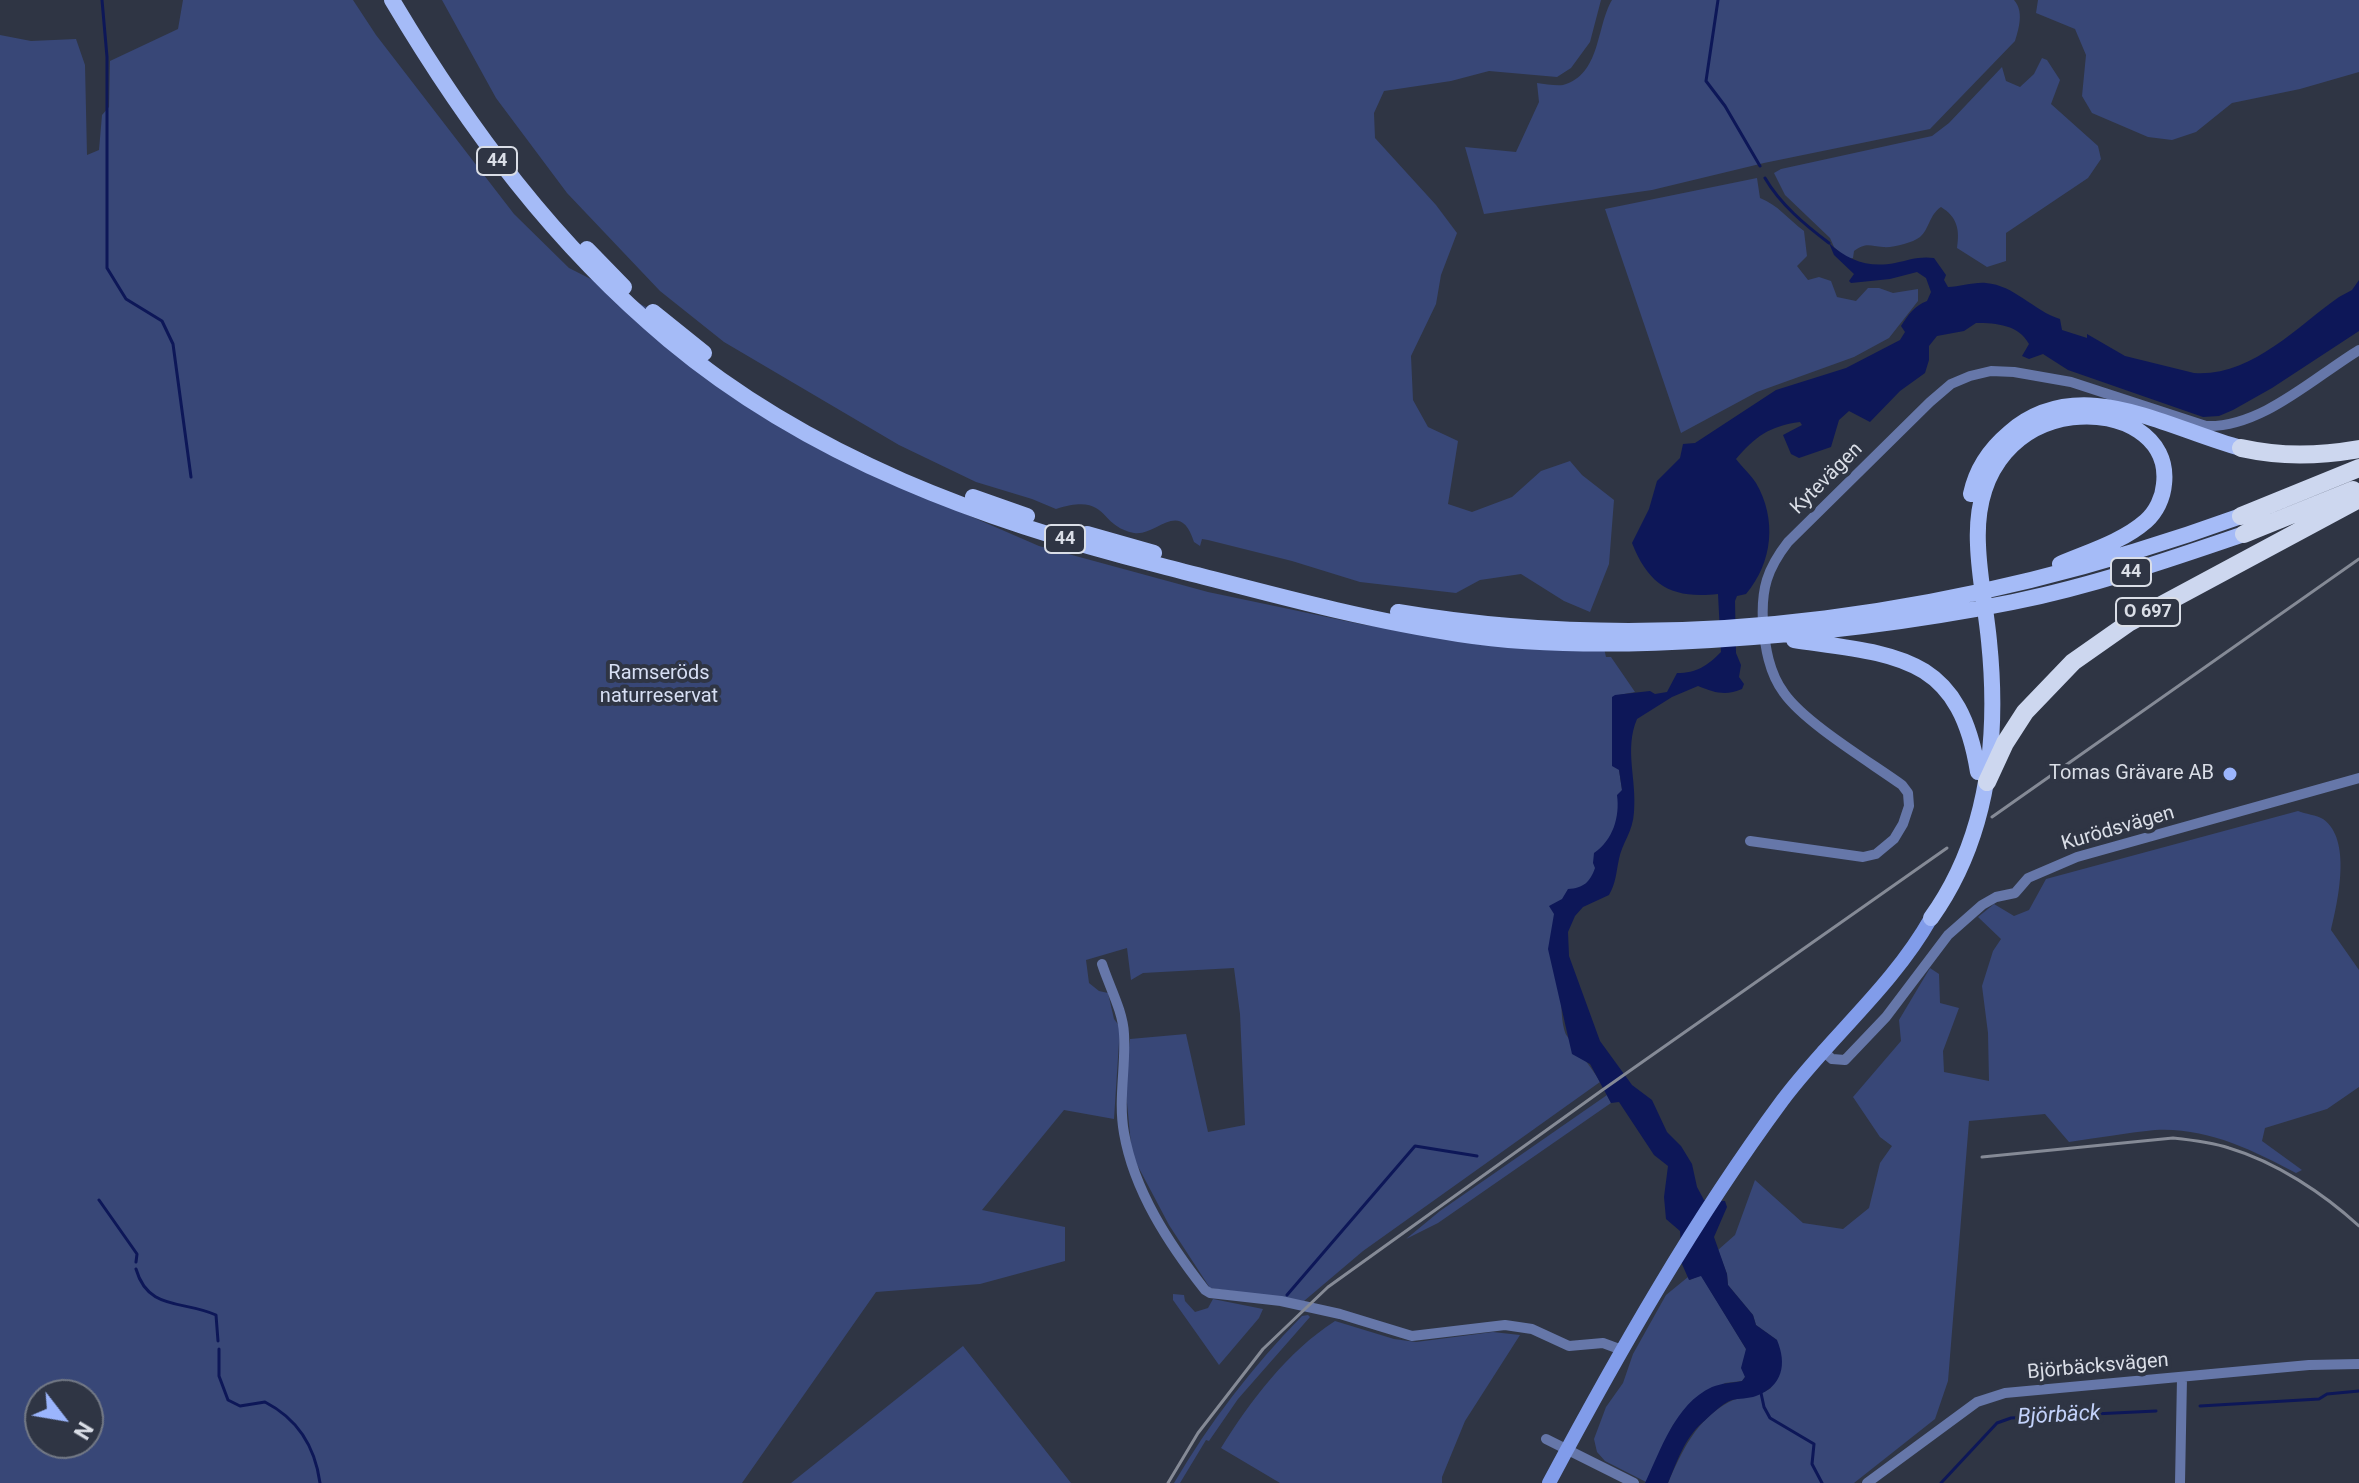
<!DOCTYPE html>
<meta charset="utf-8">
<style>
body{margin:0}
#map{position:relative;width:2359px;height:1483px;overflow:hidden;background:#2f3544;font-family:Roboto,sans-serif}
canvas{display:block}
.north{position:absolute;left:24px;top:1379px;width:80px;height:80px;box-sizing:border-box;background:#2f3544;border:2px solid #737985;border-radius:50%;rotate:121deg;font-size:22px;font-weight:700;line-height:32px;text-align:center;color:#dadee7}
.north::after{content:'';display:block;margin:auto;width:28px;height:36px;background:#9bb5fd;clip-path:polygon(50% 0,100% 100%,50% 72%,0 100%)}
</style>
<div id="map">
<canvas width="2359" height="1483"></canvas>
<div class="north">N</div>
</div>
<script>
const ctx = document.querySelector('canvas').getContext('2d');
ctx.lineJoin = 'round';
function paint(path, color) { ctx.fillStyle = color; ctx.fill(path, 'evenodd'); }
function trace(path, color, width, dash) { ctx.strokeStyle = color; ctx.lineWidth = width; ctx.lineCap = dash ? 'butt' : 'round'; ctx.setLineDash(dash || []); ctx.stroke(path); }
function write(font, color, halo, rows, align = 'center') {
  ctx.font = font + ' Roboto,sans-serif'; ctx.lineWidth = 8; ctx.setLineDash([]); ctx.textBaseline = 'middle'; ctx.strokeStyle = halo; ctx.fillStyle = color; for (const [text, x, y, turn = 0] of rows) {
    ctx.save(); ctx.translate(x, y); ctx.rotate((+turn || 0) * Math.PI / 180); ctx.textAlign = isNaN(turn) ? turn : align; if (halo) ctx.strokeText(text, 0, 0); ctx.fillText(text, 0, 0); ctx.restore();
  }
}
const green = new Path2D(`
 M183,0H353L376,35L514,214L569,268L672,320L725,378L873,474L1039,546L1208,592L1365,625L1496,641L1604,648L1606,657H1611L1635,692L1619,695V770L1622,790L1617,820L1598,876L1567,905C1566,932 1555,1016 1567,1036C1577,1052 1591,1065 1600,1082L1363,1251L1304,1301L1210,1288L1169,1225L1132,1155L1125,1082L1130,1039L1186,1034L1208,1132L1245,1125L1240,1014L1234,968L1143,973L1131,980L1127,948L1086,960L1089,983L1099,991L1108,993L1114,1019L1120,1027L1114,1119L1064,1110L982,1210L1065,1227V1261L980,1284L876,1292L742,1483H0V35L31,41L76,39L85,65L87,155L99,150L102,115L109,107L110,61L178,29ZM40,1395H88V1443H40Z
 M442,0H1601L1590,42L1571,68L1557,77L1489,71L1451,81L1384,91L1374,113L1375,138L1436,205L1457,233L1441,275L1436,304L1411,356L1413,400L1428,427L1458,441L1448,504L1472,512L1512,497L1541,471L1570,461L1582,475L1614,500L1609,564L1590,612L1564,601L1521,574L1480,580L1456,593L1360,582L1292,561L1208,540L1202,539L1200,546L1194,542C1180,497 1156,537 1134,533C1097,526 1110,492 1056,509L1032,499L976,482L899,445L724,342L660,291L567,193L496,98Z
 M1612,0H2014C2024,11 2019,28 2015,41L1930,129L1764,163L1652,190L1484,214L1465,147L1516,152L1539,102L1537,83C1545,84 1556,86 1563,85C1601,75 1596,27 1612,0Z
 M2038,0H2359V72L2300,89L2232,103L2196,132L2172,140L2148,137L2092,113L2082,96L2086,55L2075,29L2036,13Z
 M2042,58L2047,60L2060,80L2051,104L2098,146L2101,159L2088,178L2006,233V261L1987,267L1957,248C1960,229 1957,217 1941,207C1929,215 1929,230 1920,237C1912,243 1893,248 1883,247C1870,246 1866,242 1854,251L1853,258L1847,259L1834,247L1830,238L1785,195L1774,173L1781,169L1932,136L1949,123L2002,67L2006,81L2020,87L2034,74Z
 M1757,178L1760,198C1778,205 1788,219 1804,231L1807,256L1797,266L1808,280L1819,277L1831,281L1837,297L1856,301L1868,288H1879L1893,293L1918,289V301L1889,338L1854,357L1757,392L1681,433L1605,209Z
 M2298,811C2305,814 2317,815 2323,819C2352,839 2338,901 2331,930L2359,970V1087L2327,1109L2265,1128L2262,1141L2302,1170L2296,1173C2253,1150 2206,1127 2155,1130C2126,1133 2097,1138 2069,1142L2045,1114L1969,1121L1948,1381L1935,1419L1854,1483H1668C1682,1451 1696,1420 1729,1402C1742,1395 1756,1398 1771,1388L1777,1340L1756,1325L1753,1315L1728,1285L1727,1274L1718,1250L1735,1235L1755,1180L1803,1223L1843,1229L1869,1208L1880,1163L1892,1146L1880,1137L1853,1097L1901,1041L1899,1020L1930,968L1939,974L1940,1003L1959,1008L1943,1051L1944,1072L1989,1081L1988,1033L1982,986L1993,951L2001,939L1978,917L1994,904L2014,916L2029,910L2046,879Z
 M1607,1095L1611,1103L1438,1223L1406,1239L1440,1211Z
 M1701,1275L1746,1349L1745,1377L1742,1381L1725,1383L1673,1425L1646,1482L1605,1461L1597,1452L1594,1439L1606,1407L1623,1383L1633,1354L1666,1295L1688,1277L1690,1280Z
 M1173,1294L1184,1295L1185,1301L1195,1312L1208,1308L1213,1299L1263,1309L1259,1318L1219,1365L1173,1300Z
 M1308,1315L1310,1317L1238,1399L1209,1441L1206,1440L1180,1483H1174C1210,1422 1252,1367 1302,1316Z
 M1335,1321L1394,1339L1416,1342L1493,1332L1520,1335L1465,1421L1442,1477V1483H1280L1221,1448C1251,1400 1287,1352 1335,1321Z
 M963,1346L1071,1483H791Z`);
const water = new Path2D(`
 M1829,243C1848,261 1869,268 1895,263C1909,260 1919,256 1934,258L1946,275L1944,280L1948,287C1960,287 1973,282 1986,283C2014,285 2034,311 2060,319L2062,330L2087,338V334L2125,356L2194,373C2251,377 2295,328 2339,297L2352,290L2359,280V331L2272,388L2233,410L2219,416L2203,417L2068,370L2043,354L2029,359L2022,356L2029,344C2019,325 1997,323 1976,323L1964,331L1937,336L1929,346V360L1925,373L1900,391L1870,422L1849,411L1839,420L1831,447L1799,458L1791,454L1783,435L1802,425L1800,422C1769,426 1755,437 1736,459C1742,467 1751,475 1756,483C1777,519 1773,562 1746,594L1737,596L1735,601L1736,653L1741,665L1739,677L1744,684L1742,689C1726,696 1715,693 1698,686L1672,697L1637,719C1624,750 1637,779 1634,812C1633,832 1622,843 1619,859C1616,873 1616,883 1609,895L1583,907L1575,916L1568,932L1569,956L1600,1041L1632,1085L1652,1100L1667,1132L1681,1146L1692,1164L1697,1187L1704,1200L1725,1201L1727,1207L1714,1237L1727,1274L1728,1285L1753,1315L1756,1325L1777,1340C1787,1364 1783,1386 1756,1396C1748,1399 1739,1398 1732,1400C1721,1404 1710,1416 1702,1423C1684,1439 1677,1462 1668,1483H1645C1661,1450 1675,1404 1712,1387C1722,1383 1732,1383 1742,1381L1745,1377L1741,1368L1746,1349L1701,1276L1689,1280L1682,1264L1680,1231L1666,1219L1664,1197L1668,1166L1654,1155L1619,1102L1611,1103L1590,1064L1572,1054L1548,949L1554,914L1549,906L1562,899L1568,889C1584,888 1590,882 1595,868L1593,863L1594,853C1613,840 1620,817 1617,795L1622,790L1619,770L1612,766V697L1615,695L1650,691L1655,694L1667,692L1677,673C1697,673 1707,666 1721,652L1718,594C1672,599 1649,586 1632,543L1649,509L1657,481L1680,458L1683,444L1695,443L1776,390L1846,368L1900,340L1905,332L1901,326C1908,315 1914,306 1927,301L1931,292L1926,278L1917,272L1890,279L1851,283L1849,281L1854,274L1834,255Z`);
const stream = new Path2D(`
 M102,0L107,57V268L126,299L162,321L173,344L191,477
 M1718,0L1706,81L1725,106L1760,166
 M1765,178C1780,204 1805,225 1829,243
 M99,1200L137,1254L136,1262
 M136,1269C148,1311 183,1300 216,1315L218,1341
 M1287,1295L1415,1146L1477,1156
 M219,1349V1376L228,1400L240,1406L265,1402C298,1419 315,1446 320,1483
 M1761,1393L1764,1407L1770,1418L1814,1444L1812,1464L1822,1483
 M2200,1406L2319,1399L2327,1394L2359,1391
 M1941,1483L1997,1423L2011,1418L2156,1411`);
const street = new Path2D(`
 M1750,841L1863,857L1876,854L1894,839L1903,824L1909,806L1908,793L1902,785C1870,762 1805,723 1784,693C1769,673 1765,647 1763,623C1761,589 1767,569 1788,542L1930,402L1951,384L1970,376L1991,371L2014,372L2071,382L2206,426C2261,428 2313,378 2359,350
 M1102,964C1109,986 1123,1011 1124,1034C1126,1067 1118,1100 1124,1133C1134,1191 1169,1244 1205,1290L1210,1293L1281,1301L1340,1314L1412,1336L1505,1325L1532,1329L1569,1346L1603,1343L1622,1350
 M1822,1050L1832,1059L1845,1060L1886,1017L1948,935L1982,905L1996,897L2015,893L2028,878L2077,857L2359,778
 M1546,1439L1634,1483
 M1867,1483L1977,1402L2005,1393L2309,1365L2359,1364
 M2180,1483L2182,1378`);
const secondary = new Path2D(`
 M1549,1483C1619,1352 1694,1220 1782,1101C1829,1038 1892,987 1931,918`);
const primary = new Path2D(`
 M392,0C468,128 555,245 669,340C810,458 986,522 1162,566C1260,591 1358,619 1459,634C1537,646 1631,645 1711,640C1812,634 1913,622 2013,602C2092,586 2168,560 2244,534
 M587,249L624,287
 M653,312L704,353
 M1971,494C1976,470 1990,449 2009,433C2079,372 2166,428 2241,448
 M973,497L1027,516
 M1087,534L1154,553
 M1398,612C1681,660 1973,613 2241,516
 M1794,640C1897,655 1959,654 1978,772
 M1931,918C1989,837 1999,738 1989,641C1986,609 1979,577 1978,545C1970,380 2175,390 2164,484C2163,498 2156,512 2146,521C2122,542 2088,552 2060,564`);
const highway = new Path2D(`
 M2241,448C2282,457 2318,456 2359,449
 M2241,516L2359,468
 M2244,534L2353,490
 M1987,782L2005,743L2025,712L2073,662L2130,622L2359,499`);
const rail = new Path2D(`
 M1992,817L2359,559
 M1982,1157L2173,1138C2192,1140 2211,1142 2229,1148C2276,1162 2323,1193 2359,1226
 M1168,1483L1198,1433L1263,1349L1328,1287L1601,1091L1947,848`);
const markers = [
 [2230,774,8,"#9bb5fd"]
];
const shields = [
 [497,161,40],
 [1065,539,40],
 [2131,572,40],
 [2148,612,64]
];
const shieldNames = [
 ["44",497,161],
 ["44",1065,539],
 ["44",2131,572],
 ["O 697",2148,612]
];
const streetNames = [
 ["Kytevägen",1827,479,-45],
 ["Kurödsvägen",2118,829,-16],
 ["Björbäcksvägen",2098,1367,-5]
];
const parkNames = [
 ["Ramseröds",659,674],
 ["naturreservat",659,697]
];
const poiNames = [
 ["Tomas Grävare AB",2214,774]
];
const waterNames = [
 ["Björbäck",2059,1416,-3]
];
paint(green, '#384777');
paint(water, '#0d1758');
trace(stream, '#0d1758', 3);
trace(street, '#6677a9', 10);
trace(secondary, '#819cea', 14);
trace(primary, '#a5bbf7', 16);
trace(highway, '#cdd7ef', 18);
trace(rail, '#858a96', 3);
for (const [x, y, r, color] of markers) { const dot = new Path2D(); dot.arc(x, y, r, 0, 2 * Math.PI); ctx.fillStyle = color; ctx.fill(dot); trace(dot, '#2f3544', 3); }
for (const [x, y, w] of shields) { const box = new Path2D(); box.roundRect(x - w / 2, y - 14, w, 28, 6); ctx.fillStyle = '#2f3544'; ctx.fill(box); trace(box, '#dadee7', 2); }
write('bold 18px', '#dadee7', null, shieldNames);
write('20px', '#dadee7', '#2f3544', streetNames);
write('20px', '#d7dff4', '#2f3544', parkNames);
write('20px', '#dadee7', '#2f3544', poiNames, 'right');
write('italic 22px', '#c3d2fa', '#2f3544', waterNames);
</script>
